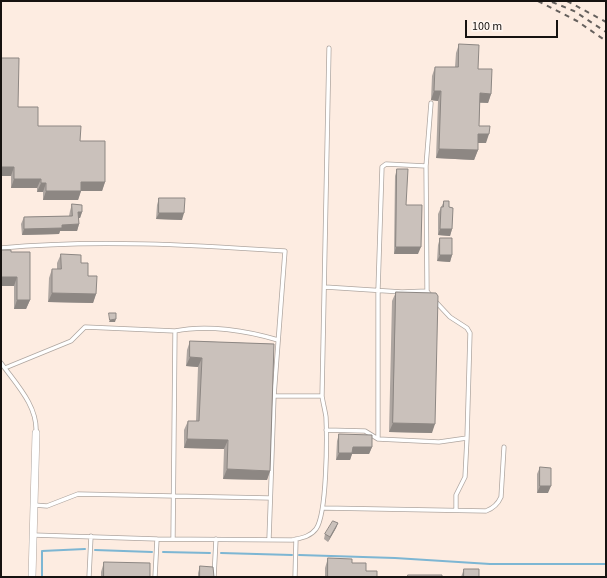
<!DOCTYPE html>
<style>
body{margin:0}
#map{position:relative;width:607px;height:578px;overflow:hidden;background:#fef6f1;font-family:"Source Sans 3",sans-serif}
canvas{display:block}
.frame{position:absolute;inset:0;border:2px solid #161210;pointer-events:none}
.scale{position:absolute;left:465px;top:20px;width:93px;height:18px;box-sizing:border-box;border:2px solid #161210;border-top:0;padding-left:5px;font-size:12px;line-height:14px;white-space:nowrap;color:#161210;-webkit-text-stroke:3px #fef6f1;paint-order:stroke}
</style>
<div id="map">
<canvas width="607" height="578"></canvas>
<div class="frame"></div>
<div class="scale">100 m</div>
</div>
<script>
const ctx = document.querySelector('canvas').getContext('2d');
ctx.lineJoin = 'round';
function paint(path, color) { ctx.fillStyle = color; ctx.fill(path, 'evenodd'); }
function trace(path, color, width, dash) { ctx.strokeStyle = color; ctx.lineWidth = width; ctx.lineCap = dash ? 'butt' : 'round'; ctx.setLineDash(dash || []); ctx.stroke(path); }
const built = new Path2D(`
 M1,1H606V577H1Z`);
const stream = new Path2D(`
 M95,550L152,552
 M163,552L210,553
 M221,553L292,555
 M299,555L395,558L490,564H606
 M42,577V551L85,549`);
const lane = new Path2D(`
 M1,248C95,239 191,245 285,251L274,396L269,539
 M325,287L402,292L427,291
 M430,295L427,291L426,166L431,103
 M175,331C207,324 248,331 278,340
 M1,363C16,384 38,406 36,433
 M5,368L71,341L85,327L175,331L173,539
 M274,396H322
 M326,430L365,431L378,439L439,442L467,438L470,333L467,328L450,317L435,301
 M378,439V290L382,167L386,164L426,166
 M34,505L47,506L78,494L270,498
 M324,508L486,511C494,508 498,504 501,497L504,447
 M456,510V495L465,477L467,438
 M33,535L157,539L292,540C301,538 310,537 316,529C327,514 327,438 326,417C325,410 323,403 322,396L329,48
 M89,577L91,536
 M155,577L157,539
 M214,577L216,539
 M295,577L296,539`);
const street = new Path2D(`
 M32,577L36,433`);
const rail = new Path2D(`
 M538,1L577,21L606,41
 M567,1L606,22
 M552,2L574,11L606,32`);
const wall = new Path2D(`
 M459,44L478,69L491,94L488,103H480L479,126L486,143H478V150L474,160L436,158L438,101L431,100L432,76L435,67H455L456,53Z
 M1,58L18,107L38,126L80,141L105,182L102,191H81L78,200H43V192H37V188H11V176H1Z
 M397,169L406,205L418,254H394L395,176Z
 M159,198L182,220L156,219L157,205Z
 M444,201L449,207L452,229L450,236L438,235V214Z
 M72,204L82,212L80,218H78L79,224L77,231H60L59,234L22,235L21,224L24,217L69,216L70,211Z
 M440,238L452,255L450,262L437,261L438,245Z
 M11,252L30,300L26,309H14V286Z
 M61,254L81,263L88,276L96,294L93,303L48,302L49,278L52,269H57V263Z
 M396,292L432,433L389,432L392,301Z
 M190,341L274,344L270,471L267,480L223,479L224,449L184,448V430L188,421H196L198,367L186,366L187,350Z
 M339,434L372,447L369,454H352L350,460H336L337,441Z
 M540,467L548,493H537V474Z
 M338,523L336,528L328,542L324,539L325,534Z
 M328,558L352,563L377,577H325V568Z
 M104,562L150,577H101V572Z
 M200,566L214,577H198V573Z
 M464,569L479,577H461Z`);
const shadedWall = new Path2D(`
 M434,91H441L438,101L431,100Z
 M480,93L491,94L488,103L477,102Z
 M478,134H489L486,143H475Z
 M439,149L478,150L474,160L436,158Z
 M1,167H14L11,176H1Z
 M14,179H41L37,188H11Z
 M81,182H105L102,191H78Z
 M41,183H46L43,192H37Z
 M46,191H81L78,200H43Z
 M78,212H82L80,218H76Z
 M159,213H184L182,220L156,219Z
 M79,224L77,231H60L59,234L22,235L24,229L62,225Z
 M440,229H452L450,236L438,235Z
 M396,247H421L418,254H394Z
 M440,255H452L450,262L437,261Z
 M1,277H17L14,286H1Z
 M52,293L96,294L93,303L48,302Z
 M17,300H30L26,309H14Z
 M116,319L115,322H109L110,320Z
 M190,357L202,358L198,367L186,366Z
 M393,423L435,424L432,433L389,432Z
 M187,439L228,440L224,449L184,448Z
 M353,447H372L369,454H352L350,460H336L339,453Z
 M227,469L270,471L267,480L223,479Z
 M540,486H551L548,493H537Z
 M338,523L336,528L328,542L330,537Z`);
const building = new Path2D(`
 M459,44L479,45L478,69H492L491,94L480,93L479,126H490L489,134H478V150L439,149L441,91H434L435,67H458Z
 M1,58H19L18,107H38V126H81L80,141H105V182H81V191H46V183H41V179H14V167H1Z
 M397,169H408L406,205H422L421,247H396Z
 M159,198H185L184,213H159Z
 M444,201H449V207L453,208L452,229H440L441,207H443Z
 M72,204L82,205V212H78L79,224L62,225V228L24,229V217L72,216Z
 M440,238H452V255H440Z
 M1,250H11V252H30V300H17V277H1Z
 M61,254L81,255V263H88V276H97L96,294L52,293V269H61Z
 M396,292L436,293L438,296L435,424L393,423Z
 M109,313H116V319L110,320Z
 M190,341L274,344L270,471L227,469L228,440L187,439L188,421H199L202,358L190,357Z
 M339,434L372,435V447H353L352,453H339Z
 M540,467L551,468V486H540Z
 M333,521L338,523L330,537L325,534Z
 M328,558L352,559V563H366V571H377V577H328Z
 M104,562L150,563V577H104Z
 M200,566L213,567L214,577H200Z
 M464,569H479V577H464Z
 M408,575H442V577H408Z`);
paint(built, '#fdece1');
trace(stream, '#7db6d3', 2);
trace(lane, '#afa6a0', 5);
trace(street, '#afa6a0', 8);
trace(lane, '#fff', 3.5);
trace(street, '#fff', 7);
trace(rail, '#65605d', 2, [5, 5]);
paint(wall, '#aea6a1');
paint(shadedWall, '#8d8783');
paint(building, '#cac1bb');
trace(building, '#8d8783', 1);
</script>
